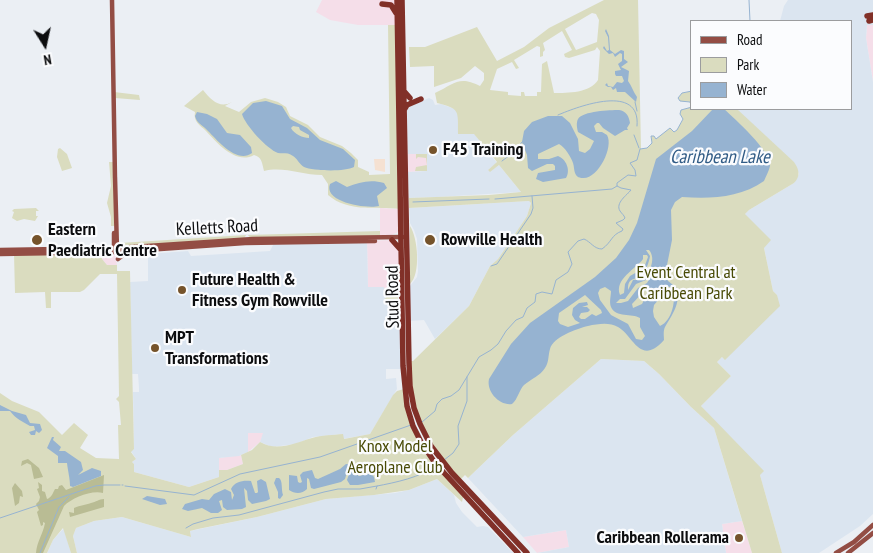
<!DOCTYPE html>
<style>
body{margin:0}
#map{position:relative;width:873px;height:553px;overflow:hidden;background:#ebeff4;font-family:"PT Sans Narrow",sans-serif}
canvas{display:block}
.legend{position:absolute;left:690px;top:20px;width:162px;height:90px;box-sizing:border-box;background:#fbfcfe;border:1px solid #9b9c9e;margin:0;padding:6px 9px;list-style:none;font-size:15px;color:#0c0d0f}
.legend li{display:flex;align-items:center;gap:10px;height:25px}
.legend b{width:25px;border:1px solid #9b9c9e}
.north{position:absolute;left:20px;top:20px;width:50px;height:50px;-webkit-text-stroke:4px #fbfcfe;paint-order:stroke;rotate:170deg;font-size:14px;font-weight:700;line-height:20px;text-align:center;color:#0c0d0f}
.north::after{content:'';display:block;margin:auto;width:18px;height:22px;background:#0c0d0f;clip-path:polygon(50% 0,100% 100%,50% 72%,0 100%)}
</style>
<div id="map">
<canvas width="873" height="553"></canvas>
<ul class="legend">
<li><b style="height:6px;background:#934d44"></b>Road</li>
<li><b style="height:14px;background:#dadcbf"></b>Park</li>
<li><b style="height:14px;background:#96b3d1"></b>Water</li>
</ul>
<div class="north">N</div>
</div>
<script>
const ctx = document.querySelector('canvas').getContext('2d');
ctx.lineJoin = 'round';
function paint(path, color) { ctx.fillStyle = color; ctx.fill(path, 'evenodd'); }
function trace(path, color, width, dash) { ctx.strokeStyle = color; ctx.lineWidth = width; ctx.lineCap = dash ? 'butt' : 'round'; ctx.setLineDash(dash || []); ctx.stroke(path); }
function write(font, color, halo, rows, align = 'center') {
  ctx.font = font + ' "PT Sans Narrow",sans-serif'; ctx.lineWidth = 4.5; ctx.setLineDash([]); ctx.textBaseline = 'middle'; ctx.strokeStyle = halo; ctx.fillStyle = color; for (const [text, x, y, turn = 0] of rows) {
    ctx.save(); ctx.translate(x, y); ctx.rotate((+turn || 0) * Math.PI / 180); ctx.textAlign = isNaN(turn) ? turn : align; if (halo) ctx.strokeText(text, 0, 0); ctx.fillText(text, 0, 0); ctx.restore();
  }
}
const commercial = new Path2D(`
 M322,0H397V25H358L330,20L316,12Z
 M867,25H873V82L866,38Z
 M408,154H427V171L408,172Z
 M380,208L400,209V231L392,235L380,238Z
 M392,240L399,248L402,293H384V287H368L367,241Z
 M102,252H115L117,265H107L102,259Z
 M247,433H264L260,442L248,452Z
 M241,455L243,464L227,470H219V458Z
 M742,521L752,553H726L722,524Z
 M566,530L569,547L537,553L523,537Z`);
const built = new Path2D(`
 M788,0H873V25H867L866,38L873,82V514L860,526L819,553H782L760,475L701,406L731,376L717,362L722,357L725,359L768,316L769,317L777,295L773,291L764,248L745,214L749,210L794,183L799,174L795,164L738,111L739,109H852V21H780L784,6Z
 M429,98L433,100L435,105L441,104L455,109L497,163L488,170L490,171L499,165L521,192L438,197L409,198L408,172L427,171V154H408L407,110L409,107Z
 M529,201L531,203L527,216L498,259L490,266L469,306L435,339L424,320L408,321L410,286L417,277L418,271L417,239L414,230L410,223L409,208Z
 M367,241L368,287H384L385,293H402L403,369H386V379L396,378L397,389L370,434L343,439V434L313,437L296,444L272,447L260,442L263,433H248V452L239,456L219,458V477L189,487L134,472V464L132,462L136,459L131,451L134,449L133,392H139V388L138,374H132L130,282L148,281V254L188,251L191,256L270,251L274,243Z
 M601,359L644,361L659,374L691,407L714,428L742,521L722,524L726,553H537L569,547L566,530L523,537L468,478L513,435Z
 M437,479L454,495L456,503L462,512L477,527L483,526L488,527L513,553H77L73,536L76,528L94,521L122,517L191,537L190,531L257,517L326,499L395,493L409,490Z
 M64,528L71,553H47L53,540Z`);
const education = new Path2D(`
 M374,159H385V172L375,170Z`);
const green = new Path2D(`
 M604,0H638L641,149L647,148L652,143L651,136H654L656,139L670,128L674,132L677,130L683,119L680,114L681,110L692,107L690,102L680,101L678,98L682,93L692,91V109H737L794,162C799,169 801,176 794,183L749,210L745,214L771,240L764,248L773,291L777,295L780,306L725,360L722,357L717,362L731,376L701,406L764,471L760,475L782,553H752L714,428L691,407L659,374L644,361L601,359L513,435L468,478L465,475L459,481L440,459L414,408L409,361H413L469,306L490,266L498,259L527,216L531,203L529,201L409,208V198L489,195L521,192L499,165L490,172L488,170L497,162L474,134H458C458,110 460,109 437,103L435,93C454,84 459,75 480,86L484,80V73L475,66L461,78L434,87V66L410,67L409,47H425L477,27L497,61L524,47L549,28ZM592,13L596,14L599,20L597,42L576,50L565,29ZM562,31L572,50L564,54L565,57L569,58L595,50L597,47L600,51L598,80C590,93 568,93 554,93L547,61L542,64L541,92H537V96H525L524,92H521V96L508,95V92L490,90L497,69L512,62L516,69L519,68L514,60L537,46L540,47V57L543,56V52L545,50L543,43Z
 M388,25H397L400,209C376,206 349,213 328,195V184L322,175C302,175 283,166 264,171C262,163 262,157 254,155C236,165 217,143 206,131C200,125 193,122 195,112L184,106L203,90C211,100 220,109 232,102L225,106L239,112L251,102L265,98L278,102L286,107L290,116L308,125L320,137L342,146L351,153L358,160V167L369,172V175L390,174Z
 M114,92L139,95L140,100L115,98Z
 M60,148L67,154L72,168L62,171L57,157L58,149Z
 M416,154H427V171H415L416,167L427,165L426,158L418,157L416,159Z
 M109,162H114L116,201L114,226H111V217L107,203L111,186Z
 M36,208L39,211H36V216H38L35,221L24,219L17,221L12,218L14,212L12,211L14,209Z
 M410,226C418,238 421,274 410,284Z
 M380,231V238H250L248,235Z
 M246,235L244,239L122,246L120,243Z
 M102,252V259L107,265H117V271H130L134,449L131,452L136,459L132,462L134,464V472L189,487L219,477V470H227L243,464L241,455L252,450L260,442C277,452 295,443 312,438C322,435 333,435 343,434L344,439L370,434L393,395L397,391L404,389L407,406L426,450L464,493L462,502L437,479L409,490L374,495L326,499L257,517L198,529L190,531L191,537L122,517L94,521L76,528L73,536L77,553H71L63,528L53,540L47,553H0V393L12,401L39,412L62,435L74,423L88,435L80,448L96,458L119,459L118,425H121L119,402L116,399L119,396L117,274H100L84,290L80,292H51V308H46L45,292L15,293L14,254Z
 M386,293H398V320L391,319H393V299H384L386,298Z`);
const forest = new Path2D(`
 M28,459L39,468L43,477L34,479L31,465L27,463L21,466L22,461Z
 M104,475L103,493C91,490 72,498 64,506L43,553H36C37,541 43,534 45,523L43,522V525L41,526L37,512L39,510L36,504L39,501L40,497L37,489L39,488L38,482L42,485V491L45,492L47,499C51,498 53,493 55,489H58L59,486L62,485L66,490Z
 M15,483L22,491L23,497L20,496L19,503L15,506L12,488Z
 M104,499V507L70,517L69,512L74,513V508C81,505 85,505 91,503C96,502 99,499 104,499Z`);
const water = new Path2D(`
 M606,29L609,36L610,50L615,54L621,50L624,51V59L628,62L621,67L629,71L628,81C632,86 633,92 637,97L636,102L625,92H617L616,88L613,90L611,87H608L605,85L607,83L608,86L613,87L617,82L622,83L624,81L622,76H616L615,74V71L621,70L618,64L622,61V54L620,53L615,57L613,53L609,54L603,48L604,46L607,51L609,50L608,37L605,31Z
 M266,101L282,106L290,119L307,128L320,140L343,149L355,160L354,167C345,172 313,171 304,167C299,164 297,158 293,156C288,152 283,154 278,153C267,149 245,125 242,114L253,103ZM293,126L299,127L300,130L309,135V138C303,138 294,134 291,128Z
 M713,109H724C735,119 771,151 770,166C769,171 766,176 764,181C740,198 710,199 682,197L675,202L671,210L672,240L665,275L668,281L677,288C681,303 672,315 665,327C663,331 664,336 664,340C640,367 633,335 618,327C609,322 598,324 588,326C576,329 553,337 550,349C548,356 549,362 545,368C540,376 531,379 524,385C519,390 518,399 512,404C500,406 486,392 489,379L511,344L530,323L595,277L616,258L629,240L637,223L656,159L692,131ZM646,250H649C656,258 651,273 641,278C639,279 636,280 633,280L628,290C628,277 633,281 641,276C646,271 649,262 650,256ZM643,255H647L648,257L644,268L630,276L625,284L624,293L620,295C614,279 636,269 643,259ZM652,271L653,273L647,283L638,288L628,301L621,303H616L620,299H625L636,284L646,280ZM665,285L672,288C677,299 672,321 660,326L654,317L653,311L654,305L660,298ZM605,287L611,291C611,296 609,302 611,307C616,318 632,313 640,318V327L645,336L642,340L636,339L628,324L611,315L600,300L598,293L600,289ZM645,290H647L648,292L642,304L633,308L632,304ZM585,295L601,310L602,313L596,316L592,314L585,319H581L579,317L581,313L588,312L590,310L587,307H582L588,305L587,302L579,303L573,308L572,315L575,320L580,323L568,327L560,324L558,321L559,313Z
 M619,110C626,111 629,116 630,123L627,128L628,130H625L615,136L603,128L599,123H597L594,126L596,132H602L607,135C614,147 598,179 583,178C573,178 575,169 573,163C571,157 565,147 559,144L538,154V159H549L558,156C566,159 571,170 566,178L543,182L536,179L538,173L555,170V166L553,164H547L532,171L528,168L527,155L522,142L524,131L532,122L548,116H562L570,123L578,139L579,151L585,153L590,149L594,141L578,132C577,128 576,123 578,119C583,111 610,110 619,110Z
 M197,112L207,114L217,119L227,133L240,135L251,147L252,153C237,164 218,141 208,131C203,125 197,124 195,116Z
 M336,181L347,187C359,182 371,179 384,183L387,188L377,196L379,206C366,209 323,202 330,184Z
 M0,405L12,411L26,415L30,423L40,424L42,430L39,433L36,431L35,435H31L29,432L35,430L34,426H30C23,422 16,419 10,411H0Z
 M52,437H54L53,440L61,447L59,451H65L81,462L83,470L78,475L92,468L101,471V476L73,487L70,486C70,478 68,472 67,463H58V456L47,448Z
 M346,464L354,465L356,473L359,476L371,473L374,477L375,482L358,485H350L347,480L349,474L347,472L345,479L341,482L314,489L311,488L309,479L307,478V489C302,494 295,494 289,490V475L297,476L298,482L300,483L302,482L300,475L303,472L312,470L315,478L318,479L340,469Z
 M276,478H279C283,481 281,489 283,495L280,499L278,498V492L274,483Z
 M261,479L266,482L270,499L266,501L252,504L248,500L247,491L244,488L246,507L242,509L227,510L223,507L222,500L219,501L222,510L218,513H211L202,508L188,511L182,509L185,504L202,499L209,500L214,494L225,489L231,492L232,500L234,495L231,489C235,481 244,480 251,481L255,493H257L258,492L257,481Z
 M147,496L165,499L167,504L160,505L142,499Z`);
const stream = new Path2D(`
 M749,0L750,21
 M692,78V82
 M635,102L637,111
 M558,115C579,106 641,83 637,126
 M634,135L639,148
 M512,153L523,141
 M502,161L510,155
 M495,199L612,189L617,186
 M413,202L489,199
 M491,266L497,264L531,214L533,208L532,196
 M422,422L435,411L437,404L442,399L451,396L459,390L479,357L491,350L498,344L506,331L516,320L523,317L527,308L535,302L536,294L542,292L552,294L556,280L568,272L572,264L568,252L578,241L584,239C591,242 594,249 602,249C612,242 611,235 622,231L623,229L616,223L623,220L625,218C624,215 622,214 620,211C615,203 627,195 631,190L621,188L617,186V183L628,175L636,176L635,170L630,163L637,160L640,149L647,148L652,143L651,136H654L656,139L670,128L674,132L677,130L683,119L680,114L681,110L692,107L690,102L680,101L678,98L682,93L692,91
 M444,460L453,453L459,444L458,426L467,401V377
 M122,485H123
 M125,486L194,495L240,474L320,457L411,425
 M376,489L377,486C393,483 423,477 434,466
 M0,518L95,486L104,485H120
 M186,528L193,524L213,518L239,515L324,492L338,489H360L377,486
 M40,553L59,507L69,497`);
const major = new Path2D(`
 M112,0L115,178
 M115,177L117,249
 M114,233V251
 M0,250L117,248L253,239L403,237
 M0,254L118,252L245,243L375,241
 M118,259L127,252
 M836,553L854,542L873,525
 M848,553L873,533`);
const highway = new Path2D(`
 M397,0L403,366L407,406L413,426L421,442L435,463L518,553
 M402,0L409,363L410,386L414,408L420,424L431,446L452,473L527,553
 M382,4L391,5L396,13
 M867,16L873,15
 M869,21L873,20
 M403,90L410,98
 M404,110L407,105L421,99
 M392,240L400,249`);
const markers = [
 [433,150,5,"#75532b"],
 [37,240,6,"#75532b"],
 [430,240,6,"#75532b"],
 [182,290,5,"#75532b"],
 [155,348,5,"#75532b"],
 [739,538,5,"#75532b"]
];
const poiNames = [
 ["F45 Training",443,150],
 ["Eastern",48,230],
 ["Paediatric Centre",48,251],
 ["Rowville Health",441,240],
 ["Future Health &",192,280],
 ["Fitness Gym Rowville",192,301],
 ["MPT",165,338],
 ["Transformations",165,359],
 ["Caribbean Rollerama",729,538,"right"]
];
const streetNames = [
 ["Kelletts Road",217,228,-3],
 ["Stud Road",393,297,-91]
];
const parkNames = [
 ["Event Central at",686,273],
 ["Caribbean Park",686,294],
 ["Knox Model",395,447],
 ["Aeroplane Club",395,468]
];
const waterNames = [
 ["Caribbean Lake",720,158]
];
paint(commercial, '#f5dee9');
paint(built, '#dbe5f0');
paint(education, '#f5e1d2');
paint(green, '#dadcbf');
paint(forest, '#b9bc94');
paint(water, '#96b3d1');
trace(stream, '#96b3d1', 1);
trace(major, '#934d44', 4.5);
trace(highway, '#813028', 5.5);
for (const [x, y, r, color] of markers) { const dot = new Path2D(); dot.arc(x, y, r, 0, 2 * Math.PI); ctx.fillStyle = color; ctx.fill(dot); trace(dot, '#fbfcfe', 2); }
write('bold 18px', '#0c0d0f', '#fbfcfe', poiNames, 'left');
write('18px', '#0c0d0f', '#fbfcfe', streetNames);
write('18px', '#484a05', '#fbfcfe', parkNames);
write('italic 19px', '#305b85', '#fbfcfe', waterNames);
</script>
